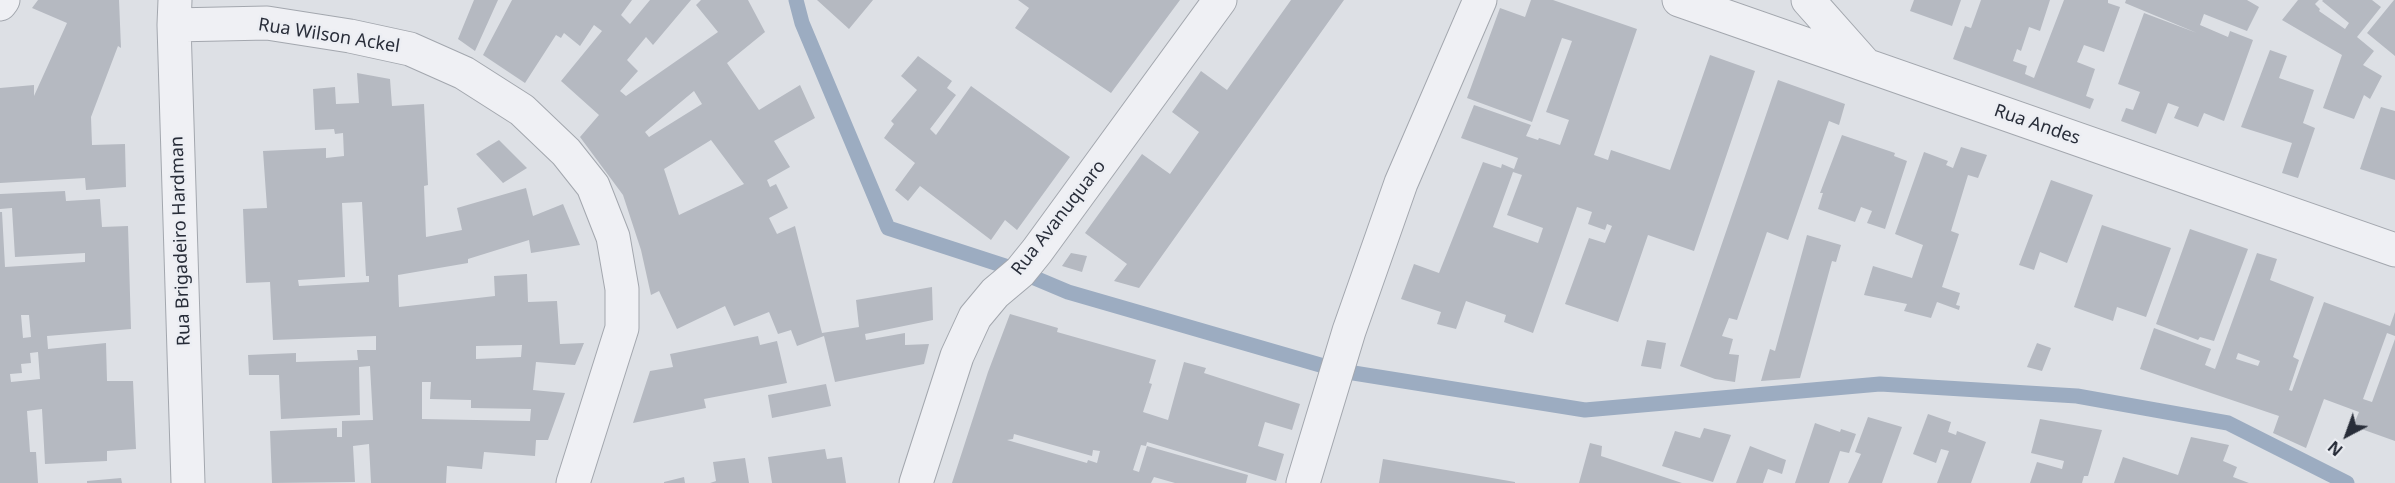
<!DOCTYPE html>
<style>
body{margin:0}
#map{position:relative;width:2395px;height:483px;overflow:hidden;background:#dde0e5;font-family:"Noto Sans",sans-serif}
canvas{display:block}
.north{position:absolute;left:2317px;top:405px;width:60px;height:60px;-webkit-text-stroke:4px #eceef3;paint-order:stroke;rotate:221deg;font-size:16px;font-weight:700;line-height:24px;text-align:center;color:#282d39}
.north::after{content:'';display:block;margin:auto;width:21px;height:27px;background:#282d39;clip-path:polygon(50% 0,100% 100%,50% 72%,0 100%)}
</style>
<div id="map">
<canvas width="2395" height="483"></canvas>
<div class="north">N</div>
</div>
<script>
const ctx = document.querySelector('canvas').getContext('2d');
ctx.lineJoin = 'round';
function trace(path, color, width, dash) { ctx.strokeStyle = color; ctx.lineWidth = width; ctx.lineCap = dash ? 'butt' : 'round'; ctx.setLineDash(dash || []); ctx.stroke(path); }
function paint(path, color) { ctx.fillStyle = color; ctx.fill(path, 'evenodd'); }
function write(font, color, halo, rows, align = 'center') {
  ctx.font = font + ' "Noto Sans",sans-serif'; ctx.lineWidth = 5; ctx.setLineDash([]); ctx.textBaseline = 'middle'; ctx.strokeStyle = halo; ctx.fillStyle = color; for (const [text, x, y, turn = 0] of rows) {
    ctx.save(); ctx.translate(x, y); ctx.rotate((+turn || 0) * Math.PI / 180); ctx.textAlign = isNaN(turn) ? turn : align; if (halo) ctx.strokeText(text, 0, 0); ctx.fillText(text, 0, 0); ctx.restore();
  }
}
const stream = new Path2D(`
 M796,0L802,23L888,228L1011,268L1068,292L1341,371L1585,410L1880,384L2077,396L2228,423L2347,483`);
const building = new Path2D(`
 M38,0H119L121,48L118,46L91,117L92,145L125,144L126,187L86,190L85,178L0,183V88L34,85V96L67,23L32,8Z
 M474,0H498L475,51L458,39Z
 M512,0H632L621,15L630,24L650,0H691L653,45L646,37L627,60L638,71L620,91L626,96L718,32L696,5L701,0H748L765,32L727,63L759,110L800,85L815,118L774,141L790,167L767,180L770,187L776,184L788,208L769,218L777,234L795,226L822,333L859,327L856,300L932,287L933,320L865,334L866,340L905,333V345L929,344L924,364L835,382L824,336L797,346L791,330L778,334L769,312L734,326L725,306L677,329L659,291L651,295L641,250L623,195L580,137L599,115L561,81L602,31L594,25L580,46L564,33L561,38L556,35L525,83L483,55ZM694,91L702,104L649,137L645,132ZM711,140L744,184L679,215L664,169Z
 M817,0H873L849,29Z
 M1018,0H1180L1111,93L1015,28L1029,8Z
 M1291,0H1344L1139,288L1114,281L1127,264L1085,233L1142,154L1170,174L1199,132L1172,112L1201,71L1227,90Z
 M1531,0H1553L1637,29L1594,155L1608,160L1611,150L1670,170L1710,55L1755,71L1694,251L1648,235L1618,322L1565,304L1589,238L1605,243L1612,226L1607,224L1605,230L1588,224L1592,212L1577,207L1533,333L1504,322L1506,315L1466,301L1456,329L1437,324L1441,312L1401,299L1414,264L1439,273L1483,162L1501,168L1502,164L1514,169L1518,158L1461,138L1474,105L1531,125L1526,136L1538,140L1539,138L1560,145L1569,120L1546,112L1572,41L1562,38L1532,122L1467,98L1500,8L1525,17ZM1513,172L1522,175L1507,215L1543,228L1538,243L1493,227Z
 M1914,0H1961L1952,26L1910,11Z
 M1981,0H2050L2040,31L2029,27L2021,51L2017,49L2013,61L2027,66L2025,74L2034,78L2064,0H2108V3L2120,7L2104,52L2084,45L2077,62L2095,69L2086,96L2094,99L2090,109L1953,59L1965,26L1971,28Z
 M2126,0H2247L2259,7L2247,31L2204,14L2200,25L2228,37L2230,31L2253,40L2224,121L2204,113L2198,127L2174,118L2179,107L2168,103L2156,134L2121,121L2126,108L2133,110L2140,92L2118,84L2144,13L2197,33L2125,3Z
 M2298,0H2319L2315,4L2320,9L2319,11L2345,29L2349,23L2322,1L2323,0H2372L2381,7L2357,37L2374,51L2363,65L2382,76L2370,99L2364,95L2354,119L2323,108L2342,55L2282,20Z
 M2394,0H2395V56L2367,33Z
 M2270,50L2287,56L2279,78L2314,90L2303,123L2315,128L2298,178L2282,173L2292,143L2241,127Z
 M918,56L952,81L947,88L956,95L930,129L936,135L971,86L1070,157L1017,230L1005,220L991,240L920,186L908,201L895,190L915,163L884,138L894,124L891,121L917,90L901,76Z
 M357,73L390,79L392,106L424,104L428,185L424,186L426,237L462,230L457,208L526,188L533,216L563,204L580,245L531,253L529,240L468,259V263L398,275L399,307L495,296L494,276L527,274L528,302L557,301L560,344L584,343L575,365L536,362L533,390L565,393L548,440H536L535,456L484,452L482,469L447,466L446,483H371L369,444L353,446L355,482L272,483L270,431L337,428V437H342V421L373,420L370,366L359,367L360,415L281,419L279,375H249L248,355L296,353V362L358,360L357,350H376V336L273,340L270,282L246,283L243,209L267,208L263,151L326,148V158L344,156L343,133L335,134L334,129L315,130L313,89L335,87L336,104L359,103ZM362,202L366,276H369V282L299,286L298,280L345,277L342,203ZM522,345L521,357L476,359V346ZM422,382H431L430,399L471,400V408L531,409L530,421L422,419Z
 M1778,80L1845,104L1839,125L1829,121L1788,240L1767,232L1737,320L1729,318L1722,336L1733,339L1729,354L1739,355L1735,382L1715,379L1680,366Z
 M2381,107L2395,111V180L2360,169Z
 M1842,135L1895,153L1894,156L1907,161L1885,229L1867,223L1872,211L1861,207L1855,222L1818,209L1823,193H1820Z
 M499,140L527,168L503,183L476,154Z
 M1961,147L1987,155L1978,178L1968,175L1951,231L1959,234L1942,287L1960,293L1956,305L1960,306L1959,310L1937,302L1931,318L1904,311L1907,304L1864,295L1873,266L1912,278L1923,245L1895,234L1924,152L1948,161L1946,165L1953,168Z
 M2051,180L2093,195L2067,263L2040,252L2034,270L2019,265Z
 M65,191L66,201L100,199L102,227L128,226L131,329L47,336L48,349L106,343L107,381H133L136,449L107,451V461L45,464L42,409L27,411L30,452H36L38,483H0V212H2L5,267L85,262V253L15,257L12,208L0,209V194ZM21,315H29L31,337L23,338ZM38,352L40,379L11,382L10,374L22,373L21,364L31,363L30,353Z
 M2102,225L2171,248L2146,317L2117,307L2113,321L2074,307Z
 M2190,229L2248,249L2214,341L2200,337L2198,340L2156,324Z
 M1807,235L1841,245L1836,262L1832,261L1800,378L1761,381L1770,349L1775,351Z
 M1071,253L1087,256L1082,272L1062,266Z
 M2257,253L2277,259L2270,280L2314,297L2293,357L2299,360L2289,390L2292,391L2324,302L2390,326L2395,312V336L2387,333L2363,399L2372,402L2395,339V441L2353,426L2359,412L2324,399L2306,448L2273,433L2279,416L2140,369L2154,328L2211,349L2205,365L2215,369ZM2238,353L2260,361L2258,366L2236,359Z
 M1010,314L1058,328L1057,332L1156,360L1149,383L1152,384L1143,412L1168,420L1184,362L1206,368L1204,373L1300,404L1292,430L1265,422L1258,446L1284,454L1276,481L1147,442L1146,446L1141,445L1133,470L1139,472L1147,446L1248,475L1246,483H1175L1154,477L1151,483H952L988,372ZM1014,434L1092,456L1093,450L1100,451L1097,463L1088,460L1087,463L1007,440L1013,439Z
 M758,336L760,345L777,341L787,383L704,399L706,408L633,423L650,371L673,367L670,354Z
 M1647,340L1666,343L1661,369L1641,366Z
 M2037,343L2051,348L2042,371L2027,367Z
 M826,384L831,406L772,418L768,395Z
 M1928,414L1951,422L1948,432L1956,435L1957,431L1986,442L1971,483H1937L1949,451L1941,449L1936,463L1913,454Z
 M1868,417L1902,427L1882,483H1848L1861,454L1855,452Z
 M2040,419L2102,430L2088,476H2084L2082,483H2030L2037,462L2062,469L2064,461L2031,453Z
 M1815,423L1840,432L1841,429L1856,434L1849,453L1840,451L1829,483H1795Z
 M1704,428L1731,435L1713,482L1662,466L1675,431L1700,438Z
 M2191,437L2229,445L2223,461L2237,467L2233,477L2249,483H2114L2123,457L2178,475Z
 M1590,443L1602,446L1601,456L1682,483H1579Z
 M1750,446L1786,460L1782,474L1768,469L1763,483H1736Z
 M825,449L827,459L842,457L846,483H772L768,457Z
 M745,458L749,483H710L716,481L713,462Z
 M1383,459L1515,482V483H1379Z
 M684,477L685,483H664V482Z
 M121,478L122,483H87V481Z`);
const street = new Path2D(`
 M175,0L174,25L188,483
 M1679,0L2395,250
 M1808,0L1863,62
 M0,4L3,0
 M174,25L267,23L350,36L410,49L464,73L522,110L566,152L593,186L613,237L622,289V328L573,483
 M916,483L957,356L975,317L995,293L1020,272L1037,251L1220,0
 M1303,483L1349,331L1401,183L1480,0`);
const streetNames = [
 ["Rua Wilson Ackel",329,36,9],
 ["Rua Andes",2037,125,19],
 ["Rua Avanuquaro",1059,218,-52],
 ["Rua Brigadeiro Hardman",181,241,-92]
];
trace(stream, '#9cacc1', 15);
paint(building, '#b5b9c1');
trace(street, '#a3a7ae', 35);
trace(street, '#eff0f4', 33);
write('18px', '#282d39', '#eceef3', streetNames);
</script>
